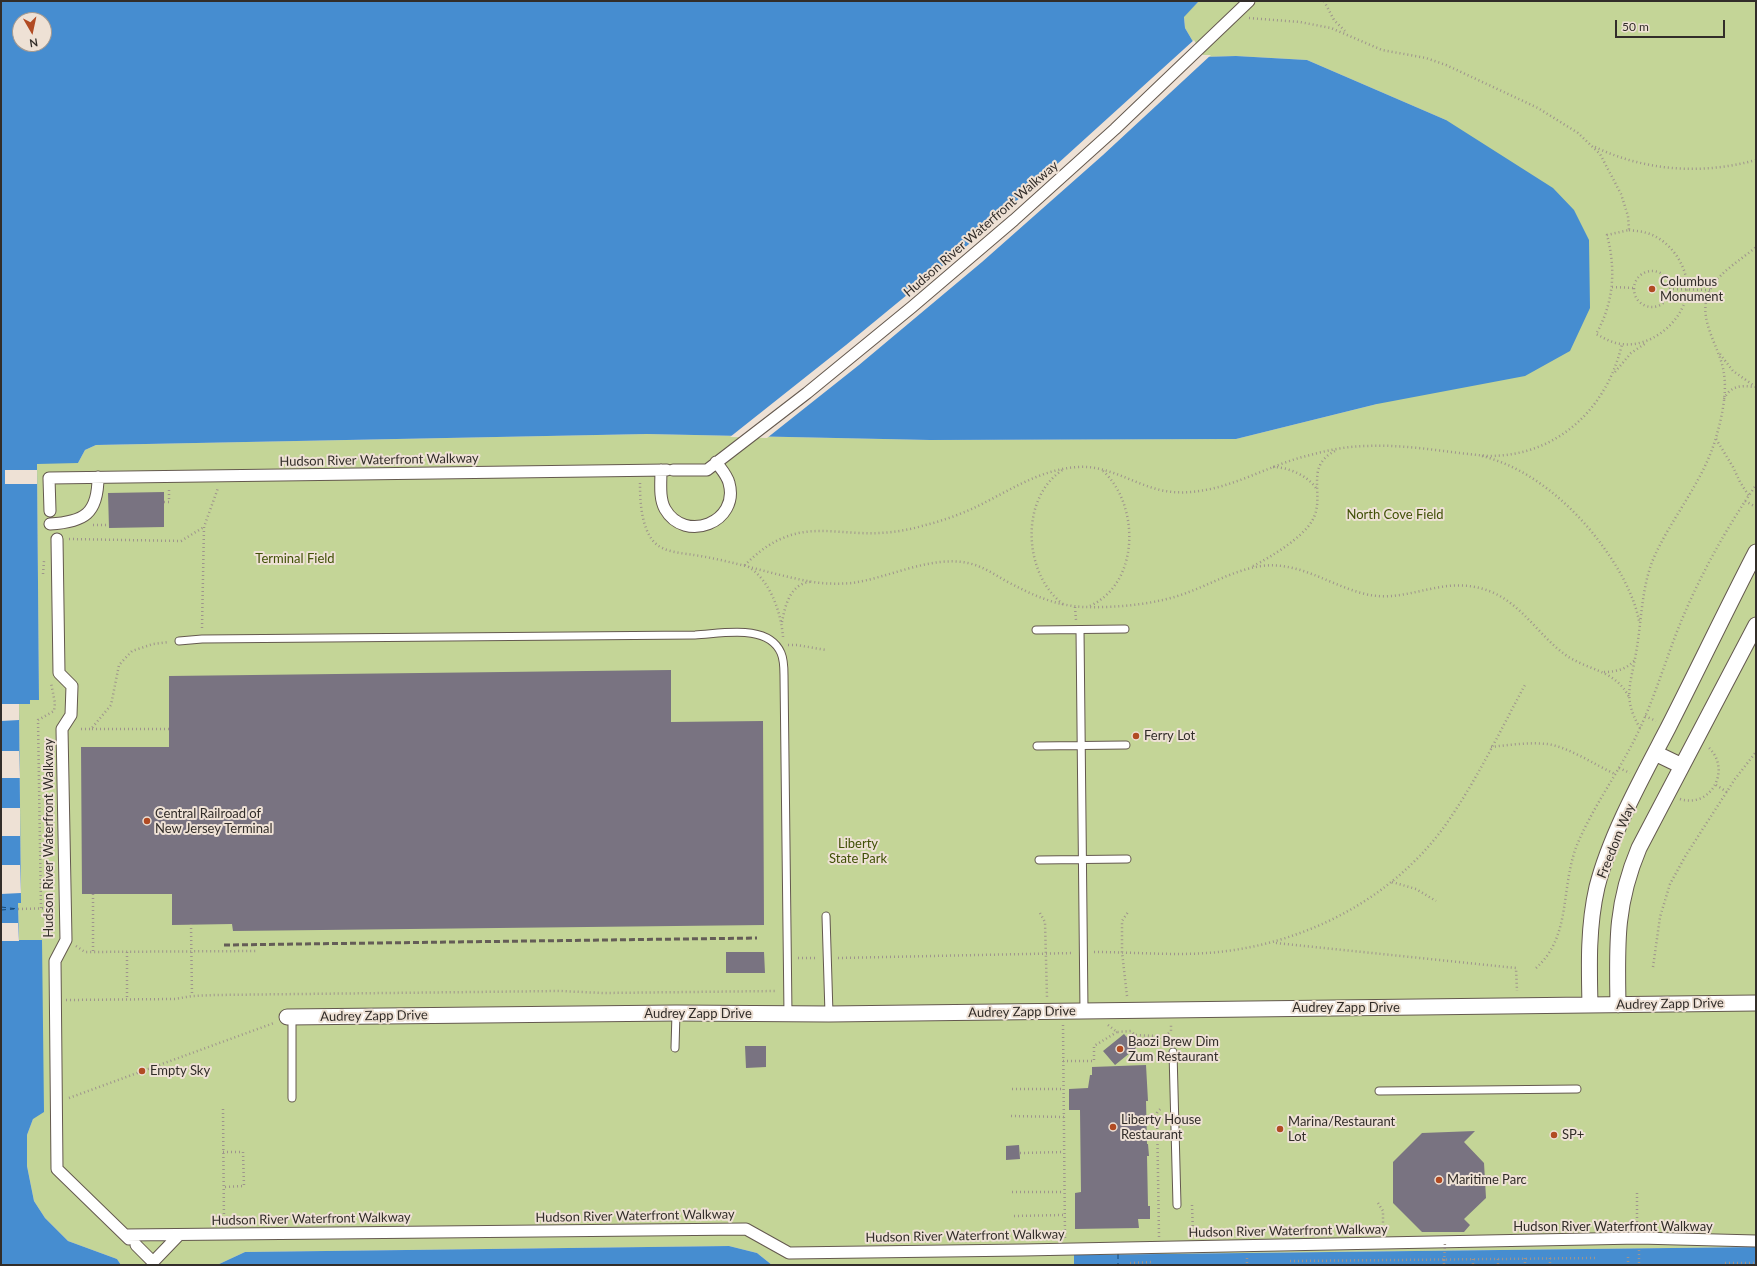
<!DOCTYPE html>
<style>
body{margin:0}
#map{position:relative;width:1757px;height:1266px;overflow:hidden;background:#eee1d5;font-family:Lato,sans-serif}
canvas{display:block}
.frame{position:absolute;inset:0;border:2px solid #322d29;pointer-events:none}
.north{position:absolute;left:12px;top:12px;width:40px;height:40px;box-sizing:border-box;background:#eee1d5;border:1px solid #a39990;border-radius:50%;rotate:171deg;font-size:11px;font-weight:700;line-height:16px;text-align:center;color:#322d29}
.north::after{content:'';display:block;margin:auto;width:14px;height:18px;background:#b14b23;clip-path:polygon(50% 0,100% 100%,50% 72%,0 100%)}
.scale{position:absolute;left:1615px;top:20px;width:110px;height:18px;box-sizing:border-box;border:2px solid #322d29;border-top:0;padding-left:5px;font-size:12px;line-height:14px;white-space:nowrap;color:#322d29;-webkit-text-stroke:3px #eee1d5;paint-order:stroke}
</style>
<div id="map">
<canvas width="1757" height="1266"></canvas>
<div class="frame"></div>
<div class="north">N</div>
<div class="scale">50 m</div>
</div>
<script>
const ctx = document.querySelector('canvas').getContext('2d');
ctx.lineJoin = 'round';
function paint(path, color) { ctx.fillStyle = color; ctx.fill(path, 'evenodd'); }
function trace(path, color, width, dash) { ctx.strokeStyle = color; ctx.lineWidth = width; ctx.lineCap = dash ? 'butt' : 'round'; ctx.setLineDash(dash || []); ctx.stroke(path); }
function write(font, color, halo, rows, align = 'center') {
  ctx.font = font + ' Lato,sans-serif'; ctx.lineWidth = 4; ctx.setLineDash([]); ctx.textBaseline = 'middle'; ctx.strokeStyle = halo; ctx.fillStyle = color; for (const [text, x, y, turn = 0] of rows) {
    ctx.save(); ctx.translate(x, y); ctx.rotate((+turn || 0) * Math.PI / 180); ctx.textAlign = isNaN(turn) ? turn : align; if (halo) ctx.strokeText(text, 0, 0); ctx.fillText(text, 0, 0); ctx.restore();
  }
}
const green = new Path2D(`
 M1199,1H1756V1247L1074,1255V1265H772L757,1253L729,1246L245,1252L217,1265H121L117,1259L68,1241L45,1218L34,1201L27,1166V1135L33,1119L19,941L18,903H21L19,704H30V700H39L37,463H78L85,450L96,445L647,434L930,440L1236,439L1377,404L1446,120L1307,60L1236,56L1202,57L1185,28L1184,16Z`);
const water = new Path2D(`
 M1,1H1199L1184,17L1185,28L1202,57L1236,56L1307,60L1446,120L1553,188L1574,210L1589,240L1590,308L1570,351L1525,376L1377,404L1236,439L930,440L647,434L96,445L85,450L78,463L37,464L39,700H30V704H19L21,903H18L19,940H42L44,1112L33,1119L27,1135V1166L34,1201L45,1218L68,1241L117,1259L121,1265H1ZM20,20H44V44H20Z
 M729,1246L757,1253L772,1265H217L245,1252Z
 M1756,1247V1265H1074V1255Z`);
const pier = new Path2D(`
 M1194,40L1203,55H1211L1103,155L982,262L859,365L767,438L730,437L846,345L969,244Z
 M5,470H37V484H5Z
 M1,704H19V720L1,721Z
 M1,751H19L20,778H1Z
 M1,808H20V836H1Z
 M1,865H20L21,893L1,894Z
 M1,923H18L19,941H1Z`);
const ferry = new Path2D(`
 M1,907L18,909
 M1,910L14,909
 M1118,1254V1265`);
const building = new Path2D(`
 M164,492V527L109,528L108,493Z
 M671,670V722L763,721L764,925L233,931L232,924L172,925V894H82L81,747H169V676Z
 M726,952H764L765,973H726Z
 M1124,1034L1136,1048L1115,1065L1103,1051Z
 M745,1046H766V1067L746,1068Z
 M1146,1065L1148,1101H1146L1147,1144H1148L1149,1156H1147L1148,1206H1150V1219H1138L1139,1228L1075,1229V1193L1081,1192L1080,1110H1069V1089L1088,1088L1090,1075H1092V1067Z
 M1475,1131L1464,1142L1484,1163L1486,1198L1464,1219L1470,1225L1464,1232H1422L1393,1203V1162L1422,1133Z
 M1019,1145L1020,1159L1006,1160V1146Z`);
const path = new Path2D(`
 M1324,1L1334,20L1346,32
 M1249,18L1300,22L1331,28L1382,50L1426,58L1446,65L1538,108L1578,133L1600,154L1621,194L1628,216L1629,230
 M1595,147C1645,171 1702,175 1756,160
 M1629,230C1635,231 1641,231 1647,233C1673,241 1692,272 1686,298C1679,325 1649,348 1621,344C1612,343 1604,338 1596,334C1614,303 1616,269 1607,235Z
 M1634 289a18 18 0 1 1 36 0a18 18 0 1 1-36 0Z
 M1612,287L1634,288
 M1669,289L1710,290
 M1720,354L1733,371L1756,387
 M1615,372L1631,353L1646,343
 M1724,399C1730,386 1741,385 1754,387
 M1716,439L1733,467L1740,482L1749,496
 M1482,456C1542,471 1594,525 1623,578C1630,592 1636,605 1639,621
 M1273,467C1288,467 1308,476 1316,488
 M640,483C640,501 641,527 654,542C663,552 681,553 694,555C734,561 773,575 813,582C826,584 839,584 852,583C888,578 932,555 968,563C982,566 994,574 1006,581C1032,595 1056,606 1085,607C1118,608 1159,604 1189,592C1213,583 1235,570 1261,566C1299,561 1329,585 1365,594C1410,605 1445,571 1494,593C1524,607 1541,638 1567,656C1590,671 1615,670 1629,697
 M1745,501L1756,507
 M164,502H169V488
 M93,525H108
 M69,539L181,541L204,527
 M1253,566C1271,557 1302,538 1312,521C1327,496 1302,466 1337,450
 M43,574L44,561
 M1063,604C1023,574 1019,497 1064,469
 M1090,606C1140,583 1140,505 1103,471
 M1075,607L1076,620
 M782,622C785,606 790,584 810,582
 M202,628L204,527L218,488
 M783,637C781,611 769,577 745,565C756,554 768,544 783,538C808,527 833,532 860,533C881,534 901,532 922,526C942,521 962,514 980,505C1012,489 1042,469 1078,467C1107,465 1132,483 1160,490C1173,493 1186,493 1199,491C1237,486 1272,464 1310,455C1329,450 1348,446 1368,446C1408,444 1449,453 1489,456C1557,456 1607,409 1622,344
 M788,645H797L826,650
 M1604,672C1616,672 1627,669 1635,660
 M1645,716L1656,721
 M1640,728C1622,698 1631,684 1636,653C1642,620 1641,586 1655,555C1674,514 1705,479 1717,434C1722,416 1727,393 1724,374C1721,347 1695,319 1710,290C1719,272 1741,260 1756,247
 M81,729H91L111,705L119,665L132,651L153,644L169,642
 M92,729H169
 M1491,747C1509,745 1529,742 1547,744C1569,747 1595,765 1615,774
 M1619,768L1630,773
 M1716,785L1727,792
 M1680,799C1712,809 1732,768 1708,747
 M1392,882L1416,889L1436,901
 M93,894V952
 M41,908L38,720L54,711L55,703L51,683
 M18,909L54,908
 M1040,913L1045,922L1047,997
 M191,924L192,996
 M1276,943L1516,968L1517,991
 M76,946L85,952L258,951
 M127,952V999
 M1094,952C1138,952 1183,957 1227,951C1311,940 1393,897 1444,827C1476,782 1500,731 1526,683
 M798,958H817
 M838,958L1073,953
 M1653,967L1660,917L1670,884L1686,855L1735,779L1756,752
 M1536,968C1572,936 1560,888 1577,845C1594,804 1622,768 1640,728C1655,696 1665,662 1678,629C1698,579 1725,530 1756,485
 M1127,996L1122,952V921L1128,912
 M66,1000L175,999L192,996L215,995L560,991L603,993L777,991
 M1063,1025L1065,1238
 M1108,1025L1117,1032L1131,1031L1135,1035L1156,1036L1161,1040
 M1165,1045L1161,1040L1171,1031V1023
 M1063,1061H1094V1046L1117,1032
 M1012,1089H1063
 M69,1098L274,1023
 M223,1109L224,1223
 M1011,1116L1064,1117
 M223,1152H243L244,1186L224,1187
 M1020,1153L1064,1152
 M1012,1192H1064
 M1378,1203L1383,1211V1230
 M1192,1205L1193,1234
 M1014,1216L1064,1215
 M1637,1226V1193
 M1159,1237L1157,1113L1161,1108
 M1639,1250V1265
 M1628,1257V1265
 M1247,1258V1265
 M1525,1258V1265
 M1550,1258V1265
 M1444,1259V1265
 M1473,1259V1265
 M1498,1259V1265
 M1290,1261L1597,1258
 M1725,1263H1756
 M1128,1265V1263L1153,1262`);
const service = new Path2D(`
 M1036,630L1125,629
 M1080,630L1084,1011
 M179,641L202,639L695,635C721,634 768,623 781,653C784,660 784,668 784,675L788,1014
 M1037,746L1126,745
 M1039,860L1127,859
 M826,916L829,1014
 M292,1017V1098
 M675,1048L676,1013
 M1173,1052L1177,1205
 M1379,1091L1577,1089`);
const pedestrian = new Path2D(`
 M661,470C661,483 659,498 665,509C685,544 740,522 729,483C727,475 721,469 716,462
 M673,470H707L807,393L912,307L1014,220L1115,129L1249,1
 M50,511L49,478L667,470
 M50,524C84,522 98,514 98,477
 M57,539L59,673L72,686L71,715L62,729L66,940L55,961L57,1169L129,1239
 M125,1235L746,1229L789,1253L1023,1250L1639,1238L1756,1241
 M136,1245L153,1262L179,1235`);
const minor = new Path2D(`
 M1655,753L1682,766
 M1590,1005C1589,965 1588,926 1597,887C1610,835 1643,776 1668,728C1698,669 1726,610 1756,552
 M1618,1005C1617,945 1615,905 1639,848L1756,625
 M287,1017L676,1013L829,1014L1756,1003`);
const rail = new Path2D(`
 M224,945L757,938`);
const pathBridge = new Path2D(`
 M1444,1265L1445,1242`);
const markers = [
 [1652,289,4,"#b14b23"],
 [1136,736,4,"#b14b23"],
 [147,821,4,"#b14b23"],
 [1120,1049,4,"#b14b23"],
 [142,1071,4,"#b14b23"],
 [1113,1127,4,"#b14b23"],
 [1280,1129,4,"#b14b23"],
 [1554,1135,4,"#b14b23"],
 [1439,1180,4,"#b14b23"]
];
const streetNames = [
 ["Hudson River Waterfront Walkway",981,229,-41],
 ["Hudson River Waterfront Walkway",379,460,-1],
 ["Hudson River Waterfront Walkway",49,838,-90],
 ["Freedom Way",1616,841,-68],
 ["Audrey Zapp Drive",1670,1004,-1],
 ["Audrey Zapp Drive",1346,1008],
 ["Audrey Zapp Drive",1022,1012,-1],
 ["Audrey Zapp Drive",698,1014],
 ["Audrey Zapp Drive",374,1016,-1],
 ["Hudson River Waterfront Walkway",635,1216,-1],
 ["Hudson River Waterfront Walkway",311,1219,-1],
 ["Hudson River Waterfront Walkway",1613,1227],
 ["Hudson River Waterfront Walkway",1288,1231,-1],
 ["Hudson River Waterfront Walkway",965,1236,-1]
];
const poiNames = [
 ["Columbus",1660,282],
 ["Monument",1660,297],
 ["Ferry Lot",1144,736],
 ["Central Railroad of",155,814],
 ["New Jersey Terminal",155,829],
 ["Baozi Brew Dim",1128,1042],
 ["Zum Restaurant",1128,1057],
 ["Empty Sky",150,1071],
 ["Liberty House",1121,1120],
 ["Restaurant",1121,1135],
 ["Marina/Restaurant",1288,1122],
 ["Lot",1288,1137],
 ["SP+",1562,1135],
 ["Maritime Parc",1447,1180]
];
const parkNames = [
 ["North Cove Field",1395,515],
 ["Terminal Field",295,559],
 ["Liberty",858,844],
 ["State Park",858,859]
];
paint(green, '#c4d597');
paint(water, '#468dd0');
paint(pier, '#eee1d5');
trace(ferry, '#154875', 1, [5, 4]);
paint(building, '#797381');
trace(service, '#64594f', 9);
trace(pedestrian, '#64594f', 13);
trace(minor, '#64594f', 17);
trace(path, '#9e948c', 2.5, [1, 3]);
trace(service, '#fff', 7);
trace(pedestrian, '#fff', 11);
trace(minor, '#fff', 15);
trace(rail, '#645d57', 3, [6, 3]);
trace(pathBridge, '#9e948c', 2.5, [1, 3]);
for (const [x, y, r, color] of markers) { const dot = new Path2D(); dot.arc(x, y, r, 0, 2 * Math.PI); ctx.fillStyle = color; ctx.fill(dot); trace(dot, '#eee1d5', 1.5); }
write('13px', '#322d29', '#eee1d5', streetNames);
write('13px', '#322d29', '#eee1d5', poiNames, 'left');
write('13px', '#415007', '#eee1d5', parkNames);
</script>
